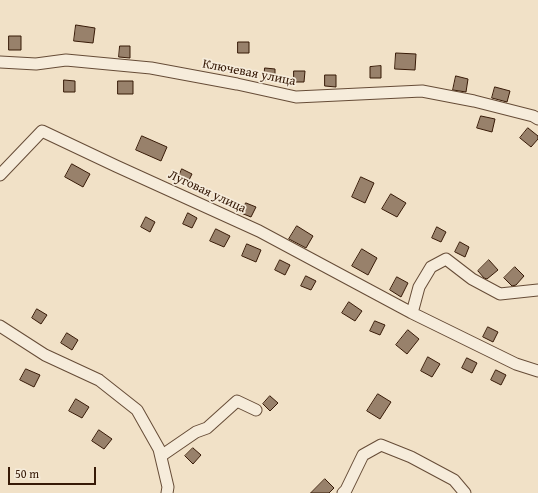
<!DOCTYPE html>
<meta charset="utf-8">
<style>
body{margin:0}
#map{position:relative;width:538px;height:493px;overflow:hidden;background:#f1e1c7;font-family:"Gentium Book Plus",serif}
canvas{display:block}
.scale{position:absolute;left:8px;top:467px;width:88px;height:18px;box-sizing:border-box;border:2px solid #371a07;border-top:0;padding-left:5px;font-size:12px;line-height:14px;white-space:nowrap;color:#371a07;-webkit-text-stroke:3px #f6ecdb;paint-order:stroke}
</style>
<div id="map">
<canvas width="538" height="493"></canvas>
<div class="scale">50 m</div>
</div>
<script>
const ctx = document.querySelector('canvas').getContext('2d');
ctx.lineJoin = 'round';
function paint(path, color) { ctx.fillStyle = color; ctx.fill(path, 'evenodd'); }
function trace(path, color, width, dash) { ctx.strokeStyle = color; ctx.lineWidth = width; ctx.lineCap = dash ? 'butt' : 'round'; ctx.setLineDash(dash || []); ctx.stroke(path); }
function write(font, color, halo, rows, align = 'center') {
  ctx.font = font + ' "Gentium Book Plus",serif'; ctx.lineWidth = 3.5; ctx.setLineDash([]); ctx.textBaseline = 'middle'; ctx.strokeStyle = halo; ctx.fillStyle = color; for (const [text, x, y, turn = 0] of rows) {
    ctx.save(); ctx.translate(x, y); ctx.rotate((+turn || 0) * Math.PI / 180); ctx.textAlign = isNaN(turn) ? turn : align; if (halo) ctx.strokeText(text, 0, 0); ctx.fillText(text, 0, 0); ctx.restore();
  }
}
const building = new Path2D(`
 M76,25L95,28L93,43L74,41Z
 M9,36H21V50H9Z
 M238,42H249V53H238Z
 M120,46H130V58L119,57Z
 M396,53L416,54L415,70L395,69Z
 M381,66V78H370V67Z
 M265,68L275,69V80H264Z
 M294,71H305L304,82H294Z
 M325,75H336V87L325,86Z
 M456,76L468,79L466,92L453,90Z
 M64,80L75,81V92H64Z
 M118,81H133V94H118Z
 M495,87L510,91L507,102L492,98Z
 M481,116L495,119L492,132L477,128Z
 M528,128L538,136V139L531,147L520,138Z
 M142,136L167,147L161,161L136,150Z
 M72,164L90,174L83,187L65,177Z
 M182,169L192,174L187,184L178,179Z
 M361,177L374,183L365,203L352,197Z
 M391,194L406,203L397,217L382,209Z
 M246,203L256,207L251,217L241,213Z
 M188,213L197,218L192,228L183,224Z
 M146,217L155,222L150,232L141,227Z
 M297,226L313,236L306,248L289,239Z
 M437,227L446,232L441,242L432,238Z
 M216,229L230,236L224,247L210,241Z
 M460,242L469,247L465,257L455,252Z
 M247,244L261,250L256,262L242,256Z
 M362,249L377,258L368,275L352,266Z
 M280,260L290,265L285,275L275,270Z
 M489,260L498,270L487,279L484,278L478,271Z
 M515,267L524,276L516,285L512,286L504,278Z
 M306,276L316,281L311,290L301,286Z
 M397,277L408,283L401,297L390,290Z
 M349,302L362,311L355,321L342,313Z
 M37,309L47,315L41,324L32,318Z
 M375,321L385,325L380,335L370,331Z
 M488,327L498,332L493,342L483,337Z
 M408,330L419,339L407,354L396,345Z
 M67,333L78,340L72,350L61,343Z
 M428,357L440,364L432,377L421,371Z
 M467,358L477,363L472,373L462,368Z
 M26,369L40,375L34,387L20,380Z
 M496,370L506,375L501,385L491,380Z
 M378,394L391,402L380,419L367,411Z
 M270,396L278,403L270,411L263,404Z
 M76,399L89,407L82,418L69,411Z
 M99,430L112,439L104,449L92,441Z
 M193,448L201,455L193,464L185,456Z
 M325,479L334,488L329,493H311Z`);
const street = new Path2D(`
 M0,62L36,64L66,60L151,68L237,84L296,97L422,91L474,101L533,116L538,119
 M0,175L42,131L116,166L259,231L412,313L516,364L538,371
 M412,313L419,287L431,267L446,259L472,279L500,294L538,290
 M0,326L45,355L99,380L137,410L159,449L168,487L167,493
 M161,456L196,432L207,428L237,401L256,410
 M343,493L346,490L363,455L381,445L411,457L454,480L465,493`);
const streetNames = [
 ["Ключевая улица",249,73,11],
 ["Луговая улица",207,192,25]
];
paint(building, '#98816b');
trace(building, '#371a07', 1);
trace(street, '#664c37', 13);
trace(street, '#f6ecdb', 11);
write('13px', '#371a07', '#f6ecdb', streetNames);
</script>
